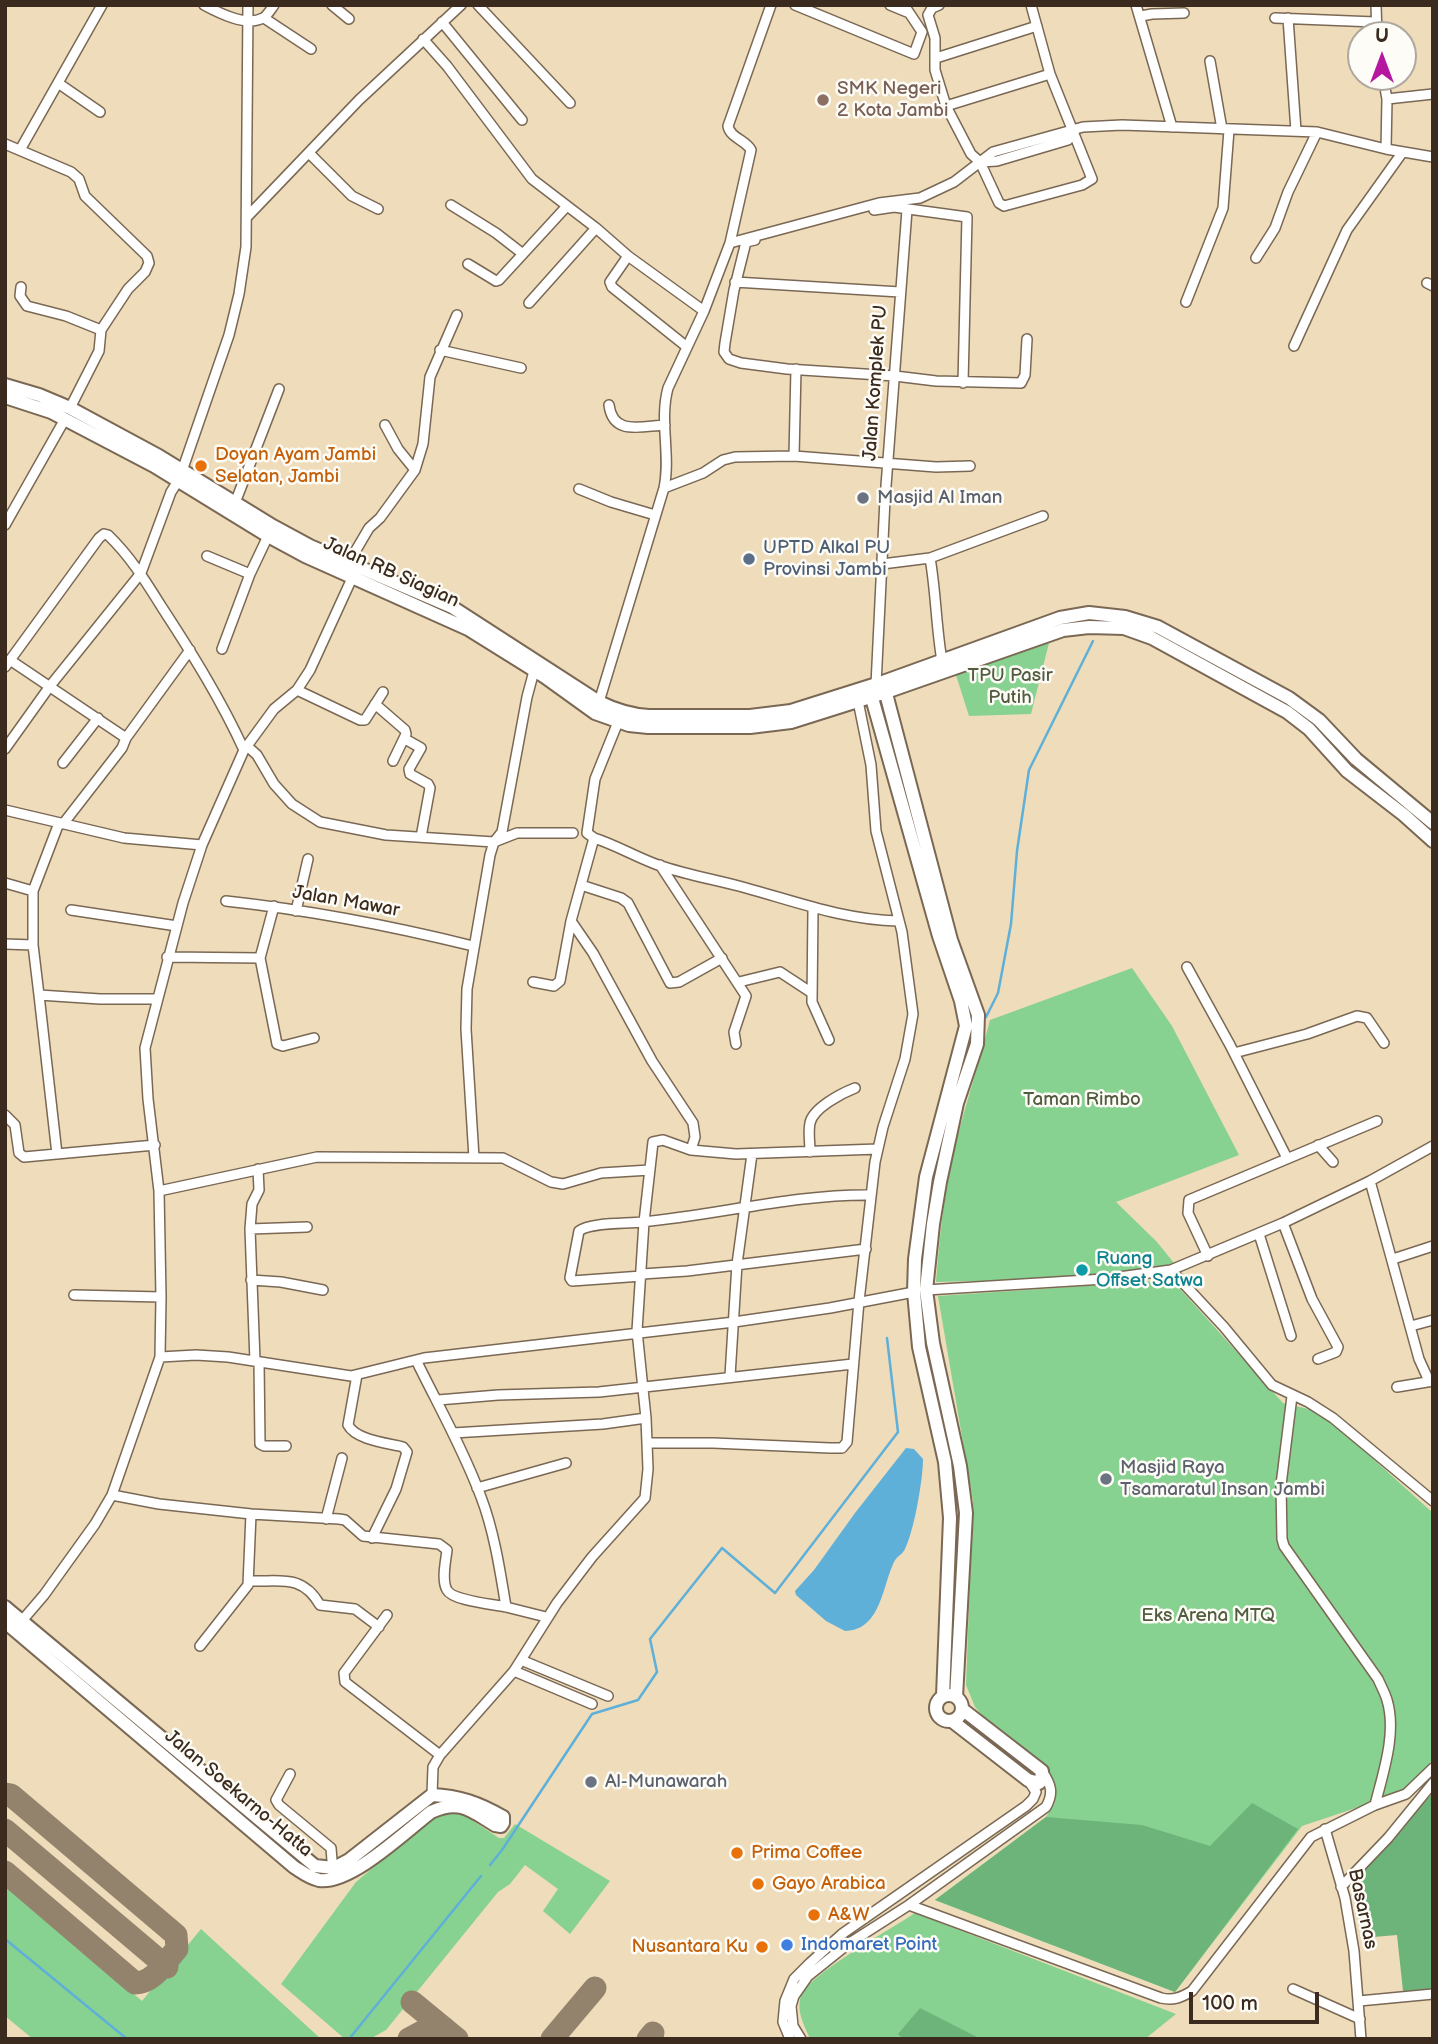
<!DOCTYPE html>
<style>
body{margin:0}
#map{position:relative;width:1438px;height:2044px;overflow:hidden;background:#eedcba;font-family:"Balsamiq Sans",sans-serif}
canvas{display:block}
.frame{position:absolute;inset:0;border:7px solid #3b2a1e;pointer-events:none}
.north{position:absolute;left:1347px;top:21px;width:70px;height:70px;box-sizing:border-box;background:#fdfcf7;border:2px solid #afa8a0;border-radius:50%;rotate:0deg;font-size:19px;font-weight:700;line-height:28px;text-align:center;color:#3b2a1e}
.north::after{content:'';display:block;margin:auto;width:24px;height:32px;background:#b5179e;clip-path:polygon(50% 0,100% 100%,50% 72%,0 100%)}
.scale{position:absolute;left:1189px;top:1992px;width:130px;height:32px;box-sizing:border-box;border:4px solid #3b2a1e;border-top:0;padding-left:9px;font-size:21px;line-height:24px;white-space:nowrap;color:#3b2a1e;-webkit-text-stroke:5px #fdfcf7;paint-order:stroke}
</style>
<div id="map">
<canvas width="1438" height="2044"></canvas>
<div class="frame"></div>
<div class="north">U</div>
<div class="scale">100 m</div>
</div>
<script>
const ctx = document.querySelector('canvas').getContext('2d');
ctx.lineJoin = 'round';
function paint(path, color) { ctx.fillStyle = color; ctx.fill(path, 'evenodd'); }
function trace(path, color, width, dash) { ctx.strokeStyle = color; ctx.lineWidth = width; ctx.lineCap = dash ? 'butt' : 'round'; ctx.setLineDash(dash || []); ctx.stroke(path); }
function write(font, color, halo, rows, align = 'center') {
  ctx.font = font + ' "Balsamiq Sans",sans-serif'; ctx.lineWidth = 5; ctx.setLineDash([]); ctx.textBaseline = 'middle'; ctx.strokeStyle = halo; ctx.fillStyle = color; for (const [text, x, y, turn = 0] of rows) {
    ctx.save(); ctx.translate(x, y); ctx.rotate((+turn || 0) * Math.PI / 180); ctx.textAlign = isNaN(turn) ? turn : align; if (halo) ctx.strokeText(text, 0, 0); ctx.fillText(text, 0, 0); ctx.restore();
  }
}
const green = new Path2D(`
 M1049,643L1031,714L969,716L956,675Z
 M1132,968L1172,1026L1239,1155L1116,1202L1157,1242L1174,1263L1152,1269L1062,1279L936,1282C939,1246 942,1211 949,1175C959,1123 977,1072 990,1020Z
 M1172,1280L1283,1403L1321,1412L1433,1513V1759L1407,1791L1302,1826L1175,1992L935,1900L1046,1817C1049,1812 1053,1807 1055,1802C1063,1770 1004,1733 982,1715L975,1707L966,1685L973,1501L938,1296Z
 M458,1811L499,1838H504L515,1824L610,1881L570,1934L543,1911L558,1889L525,1865L510,1884L498,1892L386,2030L370,2039H345L281,1984L356,1882L426,1823L444,1813Z
 M5,1885L142,2001L201,1929L321,2039H33L5,2016Z
 M915,1913L1176,2014L1145,2039H810C804,2025 794,2007 803,1992C816,1971 891,1929 915,1913Z`);
const forest = new Path2D(`
 M1433,1793V1992L1403,1991L1397,1935L1362,1938L1352,1880Z
 M1252,1803L1298,1829L1175,1992L935,1900L1046,1817L1142,1825L1210,1846Z
 M920,2008L981,2039H903L898,2034Z`);
const water = new Path2D(`
 M906,1448L914,1449L923,1459C923,1480 914,1531 905,1549C902,1555 897,1556 894,1562C882,1587 881,1630 845,1631L826,1621L796,1595L795,1591L814,1570L855,1513Z`);
const stream = new Path2D(`
 M986,1017L998,993L1011,924L1017,851L1029,770L1093,641
 M490,1865L502,1850L592,1714L638,1700L657,1672L650,1639L722,1548L775,1593L898,1432L887,1338
 M5,1939L127,2039
 M349,2039L481,1876`);
const taxiway = new Path2D(`
 M5,1794L11,1795L176,1935L177,1949C165,1962 154,1983 135,1983L5,1872
 M5,1830L167,1967
 M412,2002L457,2039
 M409,2039L424,2031L444,2028
 M552,2039L595,1988
 M648,2039L653,2033`);
const minor = new Path2D(`
 M204,5C219,13 246,27 263,18C267,16 271,9 274,5
 M332,5L349,19
 M478,5L570,103
 M795,5L914,54L922,32L904,5
 M890,5L907,12
 M939,5L932,8L928,15L935,38V70L946,106L971,154L980,162L999,203L1004,206L1082,185L1092,179L1050,74L1031,5
 M1136,5L1172,127
 M1376,5L1377,35
 M1141,16L1152,14L1184,13
 M264,18L311,49
 M1275,18L1375,22
 M1288,18L1296,131
 M442,22L522,120
 M423,39L447,66L532,179L596,228L628,256L704,311
 M936,58L1037,26
 M1210,61L1222,129
 M1383,77L1387,99L1386,149
 M58,83L100,112
 M1387,99L1433,94
 M946,106L1050,74
 M5,144L71,172L79,179L85,196L147,256L149,263L145,272L128,289L101,330L99,351L70,408
 M20,150L102,5
 M310,154L352,196L378,209
 M980,162L997,161L1068,140L1073,131
 M451,205L496,233L523,254
 M874,210L894,207L967,217L963,383
 M247,217L359,100L461,5
 M755,240L746,242L734,290L725,343L724,352L729,359L741,363L787,369L895,376L936,381L1021,383L1025,375L1027,339
 M730,243L751,150C746,140 730,138 728,126L771,5
 M628,256L610,282L612,287L687,347
 M1256,258L1275,228L1288,192L1317,132
 M468,264L496,281L499,280L567,206
 M735,282L900,292
 M1427,283L1433,286
 M21,287L20,296L27,306L66,316L101,330
 M1186,302L1223,208L1229,130
 M529,303L596,228
 M1294,346L1347,230L1402,153
 M440,350L521,368
 M609,405C613,436 641,426 665,425
 M385,425L398,449L415,470
 M794,456L796,369
 M182,471L229,335L239,294L246,247L248,5
 M664,488L703,473L723,460L735,457L794,456L936,467L970,466
 M579,489L611,502L655,515
 M235,503L279,389
 M5,525L65,419
 M207,556L250,574
 M930,558C936,592 936,626 942,661
 M349,562L369,528L380,518L415,470L423,444L430,377L457,315
 M882,564L930,558L1043,516
 M222,649L250,574L268,536
 M10,660L126,738L122,748L63,824
 M5,667L99,538L104,534L108,535C131,557 146,582 163,609C193,655 221,700 244,750
 M876,685L885,499L907,210
 M297,690L360,720H365L383,692
 M599,702L664,488C671,455 659,421 668,388L704,311L730,243L879,203L920,198L954,182L993,152L1083,127L1122,125L1317,132L1386,149L1433,157
 M375,704L405,730L406,734L393,761
 M126,738L190,650
 M405,739L421,748L409,769L410,774L428,784L430,788L421,837
 M247,746L257,755L274,784L292,804L320,822L386,835L494,842L517,833H573
 M5,749L50,686L141,573L171,492L178,481
 M63,763L98,718
 M5,810L124,838L202,845
 M594,838L587,833L595,779L618,722
 M660,865L746,996L734,1032L736,1044
 M5,883L33,891
 M581,885L621,898L628,903L670,983L679,982L722,958
 M226,901C309,910 392,926 473,946
 M813,909L812,1002L829,1040
 M71,910L177,926
 M296,911L308,859
 M571,921L593,953L652,1061L693,1123L695,1137L691,1150
 M5,944L33,945
 M167,957L260,958L274,906
 M260,958L277,1044L283,1046L314,1038
 M1187,967L1230,1045L1287,1158
 M533,982L554,986L560,981L571,921L594,838C616,845 636,857 658,865C687,875 717,880 746,888C797,902 845,920 898,921
 M739,982L780,972L812,993
 M39,995L33,945V891L59,823
 M1234,1053L1307,1034L1357,1016L1367,1018L1384,1043
 M5,1115L15,1125L19,1153L24,1157L155,1145
 M1318,1145L1333,1162
 M810,1152C810,1142 808,1132 810,1123C813,1108 842,1093 855,1088
 M57,1154L39,995L100,999H157
 M474,1158L466,1029L467,989L490,855L494,842L502,832L527,697L534,671
 M1370,1181L1419,1359L1429,1381
 M159,1191L317,1157L503,1158L551,1182L563,1184L601,1173L650,1170
 M1283,1223L1312,1299L1338,1347L1336,1352L1318,1359
 M250,1229L307,1227
 M1259,1234L1291,1336
 M1208,1256L1188,1213L1189,1200L1377,1121
 M1393,1259L1433,1246
 M1171,1270L1224,1327L1272,1385L1308,1402L1333,1418L1433,1501
 M642,1274L687,1271L866,1249
 M642,1276L572,1281L570,1278L579,1231C591,1222 627,1224 642,1222C718,1215 794,1194 871,1195
 M251,1280L281,1282L323,1290
 M926,1290L1104,1279L1171,1270L1283,1223L1370,1181L1433,1146
 M74,1295L161,1297
 M1411,1326L1433,1320
 M160,1357L196,1355L228,1357L351,1376L424,1358L734,1322L830,1308L914,1292
 M416,1360C438,1405 463,1449 481,1497C494,1531 500,1570 506,1607L546,1617
 M255,1361L250,1229L252,1204L259,1190L258,1169
 M259,1362L260,1444L264,1446H286
 M357,1375L348,1425C356,1440 387,1443 403,1447L407,1452L396,1489L372,1538
 M730,1376L737,1264L752,1154
 M1397,1387L1433,1381
 M1292,1396L1281,1485L1282,1539L1284,1546L1378,1679C1381,1686 1385,1693 1387,1700C1397,1733 1383,1773 1375,1805
 M438,1400L498,1395L599,1392L853,1364
 M453,1433L603,1424L646,1418
 M648,1443H713L830,1448H842L847,1442L859,1301L875,1162L883,1127L905,1059L913,1014L902,932L876,831L871,765L858,701
 M477,1488L566,1463
 M112,1495L159,1504L251,1514L339,1519L345,1520L363,1536L439,1544L447,1550C446,1560 441,1580 447,1590C453,1601 493,1604 506,1607
 M326,1519L342,1458
 M250,1581C281,1582 302,1574 320,1605L355,1609L379,1627
 M387,1615L344,1673L345,1682L440,1755
 M20,1623L44,1595L95,1524L112,1495L160,1357L161,1297L159,1191L148,1099L145,1048L183,903L202,845L244,750L274,709L297,690L310,670L353,576
 M200,1646L248,1585L251,1514
 M521,1660L608,1696
 M514,1671L592,1704
 M290,1774L276,1800L279,1805L331,1848L333,1873
 M432,1795L433,1767L440,1755L514,1671L557,1603L592,1557L645,1498L648,1469L646,1418L637,1331L644,1222L653,1142L663,1140L691,1150L736,1154L878,1149
 M1325,1829L1345,1898L1354,1951L1361,2039
 M1341,1887L1388,1838L1433,1783
 M909,1905L1161,1998C1174,2001 1182,1997 1192,1991L1311,1837L1375,1805L1406,1794L1433,1768
 M1293,1989L1360,2019
 M1359,2001L1433,1994
 M790,2039L783,2022L785,2001L794,1979L810,1963L842,1934L1026,1806L1033,1799L1036,1792L1028,1780
 M801,2039L793,2026L791,2006L794,1996L808,1976L848,1944L909,1905L1046,1807C1054,1793 1051,1784 1042,1771`);
const highway = new Path2D(`
 M5,385L39,395L70,408L159,456L273,526L310,546L452,607L599,702C615,710 631,715 649,716H750L791,711L883,682L1060,618L1089,613L1125,617L1158,627L1289,698L1319,720L1356,759L1433,823
 M5,397L51,412L154,466L268,536L305,556L468,629L545,677L595,713L629,725L648,727H750L791,722L886,692L1063,630L1089,627L1124,628L1152,638L1287,712L1309,729L1347,771L1404,815L1433,841
 M884,686L951,940L978,1015L977,1044L957,1103L940,1182L933,1224L926,1290L933,1343L960,1466L966,1513L956,1697
 M870,691L939,936L961,1001L966,1026L926,1177L915,1259L914,1292L919,1347L945,1462L950,1518L943,1696
 M5,1607L315,1866L334,1868L349,1860L432,1795C459,1796 479,1803 503,1817V1823L501,1826L495,1825C470,1810 460,1799 431,1812C405,1832 350,1885 319,1880C309,1878 302,1872 294,1867L5,1622
 M936 1708a13 13 0 1 1 26 0a13 13 0 1 1-26 0Z
 M952,1721L1028,1780L1039,1783L1041,1781L1042,1771L962,1709`);
const markers = [
 [823,100,7,"#8d6e63"],
 [201,466,7,"#e8710a"],
 [863,498,7,"#6b7280"],
 [749,559,7,"#5c6f8a"],
 [1082,1270,7,"#0f9aa8"],
 [1106,1479,7,"#6b7280"],
 [591,1782,7,"#6b7280"],
 [737,1853,7,"#e8710a"],
 [758,1884,7,"#e8710a"],
 [814,1915,7,"#e8710a"],
 [787,1945,7,"#3f7fe0"],
 [762,1947,7,"#e8710a"]
];
const educationNames = [
 ["SMK Negeri",837,89],
 ["2 Kota Jambi",837,111]
];
const streetNames = [
 ["Jalan Komplek PU",876,383,-86],
 ["Jalan RB Siagian",391,573,24],
 ["Jalan Mawar",346,902,10],
 ["Jalan Soekarno-Hatta",238,1794,40],
 ["Basarnas",1362,1909,78]
];
const foodNames = [
 ["Doyan Ayam Jambi",215,455],
 ["Selatan, Jambi",215,477],
 ["Prima Coffee",751,1853],
 ["Gayo Arabica",772,1884],
 ["A&W",828,1915],
 ["Nusantara Ku",748,1947,"right"]
];
const worshipNames = [
 ["Masjid Al Iman",877,498],
 ["Masjid Raya",1120,1468],
 ["Tsamaratul Insan Jambi",1120,1490],
 ["Al-Munawarah",605,1782]
];
const serviceNames = [
 ["UPTD Alkal PU",763,548],
 ["Provinsi Jambi",763,570]
];
const parkNames = [
 ["TPU Pasir",1010,676],
 ["Putih",1010,698],
 ["Taman Rimbo",1082,1100],
 ["Eks Arena MTQ",1208,1616]
];
const cultureNames = [
 ["Ruang",1096,1259],
 ["Offset Satwa",1096,1281]
];
const shopNames = [
 ["Indomaret Point",801,1945]
];
paint(green, '#87d290');
paint(forest, '#6db47a');
paint(water, '#5eb0d9');
trace(stream, '#5eb0d9', 2.5);
trace(taxiway, '#94836c', 23);
trace(minor, '#7a6855', 12);
trace(highway, '#7a6855', 16);
trace(minor, '#fff', 9);
trace(highway, '#fff', 12);
for (const [x, y, r, color] of markers) { const dot = new Path2D(); dot.arc(x, y, r, 0, 2 * Math.PI); ctx.fillStyle = color; ctx.fill(dot); trace(dot, '#fdfcf7', 2.5); }
write('19px', '#785e54', '#fdfcf7', educationNames, 'left');
write('19px', '#3b2a1e', '#fdfcf7', streetNames);
write('19px', '#c56008', '#fdfcf7', foodNames, 'left');
write('19px', '#5b616d', '#fdfcf7', worshipNames, 'left');
write('19px', '#4e5e75', '#fdfcf7', serviceNames, 'left');
write('19px', '#525c40', '#fdfcf7', parkNames);
write('19px', '#0d838f', '#fdfcf7', cultureNames, 'left');
write('19px', '#366cbe', '#fdfcf7', shopNames, 'left');
</script>
